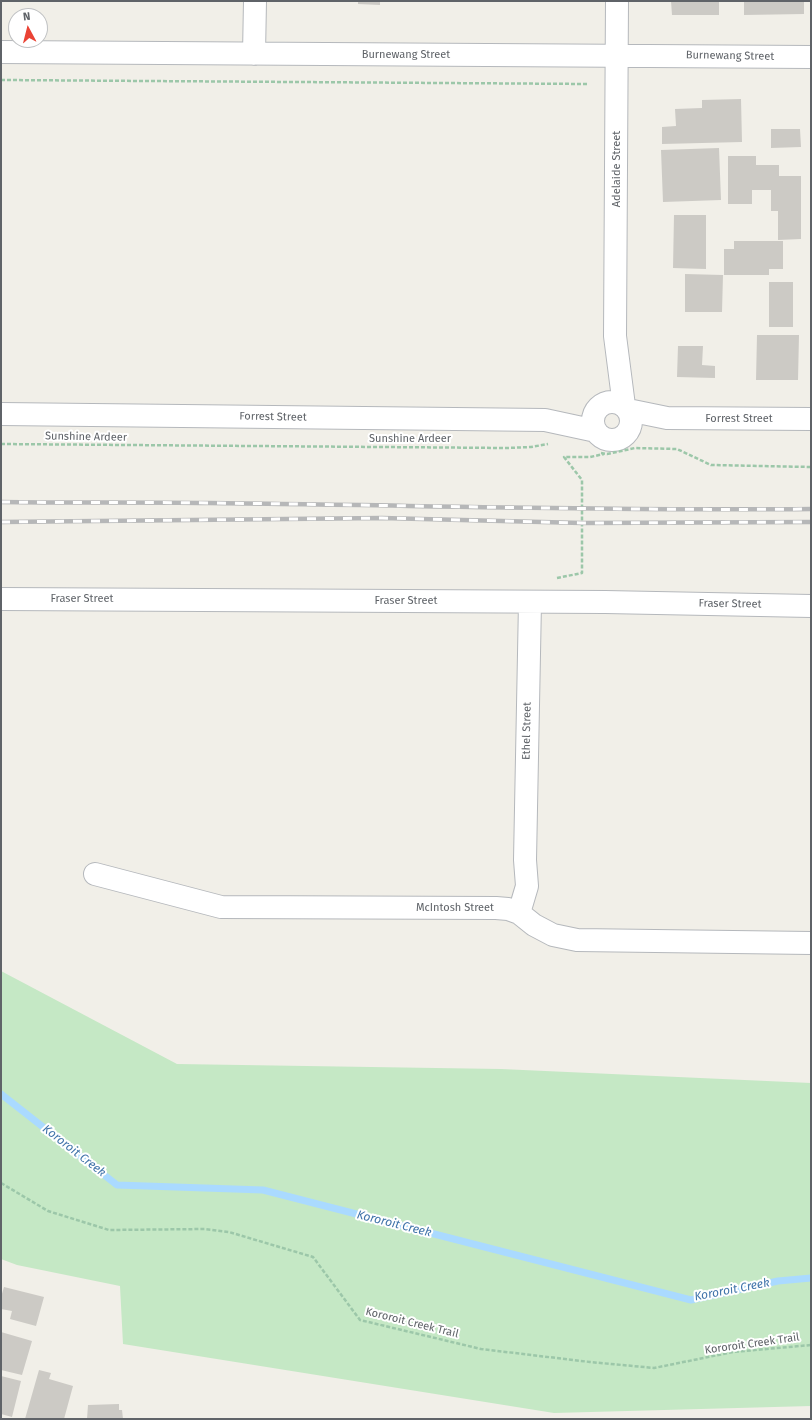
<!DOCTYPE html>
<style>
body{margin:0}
#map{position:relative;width:812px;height:1420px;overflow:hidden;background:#f1efe8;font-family:"Fira Sans",sans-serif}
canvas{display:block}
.frame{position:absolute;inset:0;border:2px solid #5f6368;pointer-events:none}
.north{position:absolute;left:8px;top:8px;width:40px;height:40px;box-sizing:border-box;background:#fff;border:1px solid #bfc1c3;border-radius:50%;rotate:353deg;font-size:11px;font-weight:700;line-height:16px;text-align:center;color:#5f6368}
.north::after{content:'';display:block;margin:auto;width:14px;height:18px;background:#ea4335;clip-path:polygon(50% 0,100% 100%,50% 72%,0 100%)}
</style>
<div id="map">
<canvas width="812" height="1420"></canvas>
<div class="frame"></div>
<div class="north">N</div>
</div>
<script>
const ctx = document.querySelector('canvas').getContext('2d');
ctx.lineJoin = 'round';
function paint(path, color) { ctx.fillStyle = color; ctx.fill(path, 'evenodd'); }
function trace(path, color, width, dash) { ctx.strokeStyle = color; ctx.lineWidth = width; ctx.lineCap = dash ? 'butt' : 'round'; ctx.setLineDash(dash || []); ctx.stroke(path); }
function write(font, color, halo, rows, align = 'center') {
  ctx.font = font + ' "Fira Sans",sans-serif'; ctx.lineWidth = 4; ctx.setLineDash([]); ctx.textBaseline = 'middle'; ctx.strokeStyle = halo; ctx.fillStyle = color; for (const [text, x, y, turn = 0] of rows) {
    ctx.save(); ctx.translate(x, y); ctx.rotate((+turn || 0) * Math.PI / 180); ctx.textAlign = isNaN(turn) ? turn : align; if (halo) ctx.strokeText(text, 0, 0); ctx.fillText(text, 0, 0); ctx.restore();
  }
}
const green = new Path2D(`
 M1,971L177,1064L501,1069L811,1083V1406L554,1413L123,1344L120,1286L17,1265L1,1259Z`);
const stream = new Path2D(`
 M1,1094L117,1185L263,1190L691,1300L778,1281L811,1278`);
const building = new Path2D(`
 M358,1H380V5L358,4Z
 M671,1H719V15H672Z
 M744,1H804V14L744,15Z
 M741,99L742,142L662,144V127L676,126L675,109L702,108V100Z
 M771,129H800L801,147L771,148Z
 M719,148L721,200L663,202L661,150Z
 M728,156H756V165H779V176H801V239L778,240V211H771V190H752V204H728Z
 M674,215H706V269L673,268Z
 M734,241H783V269H769V275H724V249H734Z
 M685,274L723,275L722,312H685Z
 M769,282H793V327H769Z
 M757,335H799L798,380H756Z
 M678,346H703L702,365L715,366V378L677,377Z
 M4,1287L44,1297L36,1326L10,1319L12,1311L1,1309V1297Z
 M1,1332L32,1341L22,1375L1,1370Z
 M39,1370L51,1373L49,1379L73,1386L64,1419H25Z
 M1,1376L21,1381L12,1417L1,1414Z
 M119,1404V1410H122L123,1419H87L88,1405Z`);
const path = new Path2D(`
 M1,80L589,84
 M1,444L506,448L531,447L548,444
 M601,453L607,454L635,448L677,449L711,465L811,467
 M557,578L582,573V480L564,457H590L604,454
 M1,1183L48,1211L109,1230L205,1229L229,1232L313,1257L360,1320L481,1349L590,1362L654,1368L733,1352L811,1345`);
const minor = new Path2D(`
 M617,1L615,336L624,406
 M1,52C271,55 541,54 811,57
 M254,54L255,1
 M593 421a19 19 0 1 1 38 0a19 19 0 1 1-38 0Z
 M628,410L667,418L811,419
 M1,414L545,420L596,431
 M1,599L605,602L811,606
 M95,874L221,907L496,908L508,909L519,913L534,925L553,935L577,940L811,943
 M519,913L527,886L525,860L530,602`);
const rail = new Path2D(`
 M1,502C70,503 139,502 209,503C409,505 610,511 811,509
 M1,522L382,518L582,523L811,522`);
const streetNames = [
 ["Burnewang Street",406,55],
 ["Burnewang Street",730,56,1],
 ["Adelaide Street",617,169,-90],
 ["Forrest Street",273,417,1],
 ["Forrest Street",739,419],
 ["Sunshine Ardeer",86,437,1],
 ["Sunshine Ardeer",410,439],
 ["Fraser Street",82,599],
 ["Fraser Street",406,601],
 ["Fraser Street",730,604,1],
 ["Ethel Street",527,731,-89],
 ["McIntosh Street",455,908],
 ["Kororoit Creek Trail",412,1323,14],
 ["Kororoit Creek Trail",752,1344,-8]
];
const waterNames = [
 ["Kororoit Creek",74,1151,38],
 ["Kororoit Creek",394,1224,14],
 ["Kororoit Creek",732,1290,-11]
];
paint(green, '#c5e8c5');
trace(stream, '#aadaff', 7);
paint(building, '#cccac5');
trace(minor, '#b5b8bc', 24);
trace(path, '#9cc7a9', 2.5, [4, 2]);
trace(minor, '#fff', 22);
trace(rail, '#b6b7b8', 4.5);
trace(rail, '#fff', 3, [9]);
write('11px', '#5f6368', '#fff', streetNames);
write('italic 12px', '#4174aa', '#fff', waterNames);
</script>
